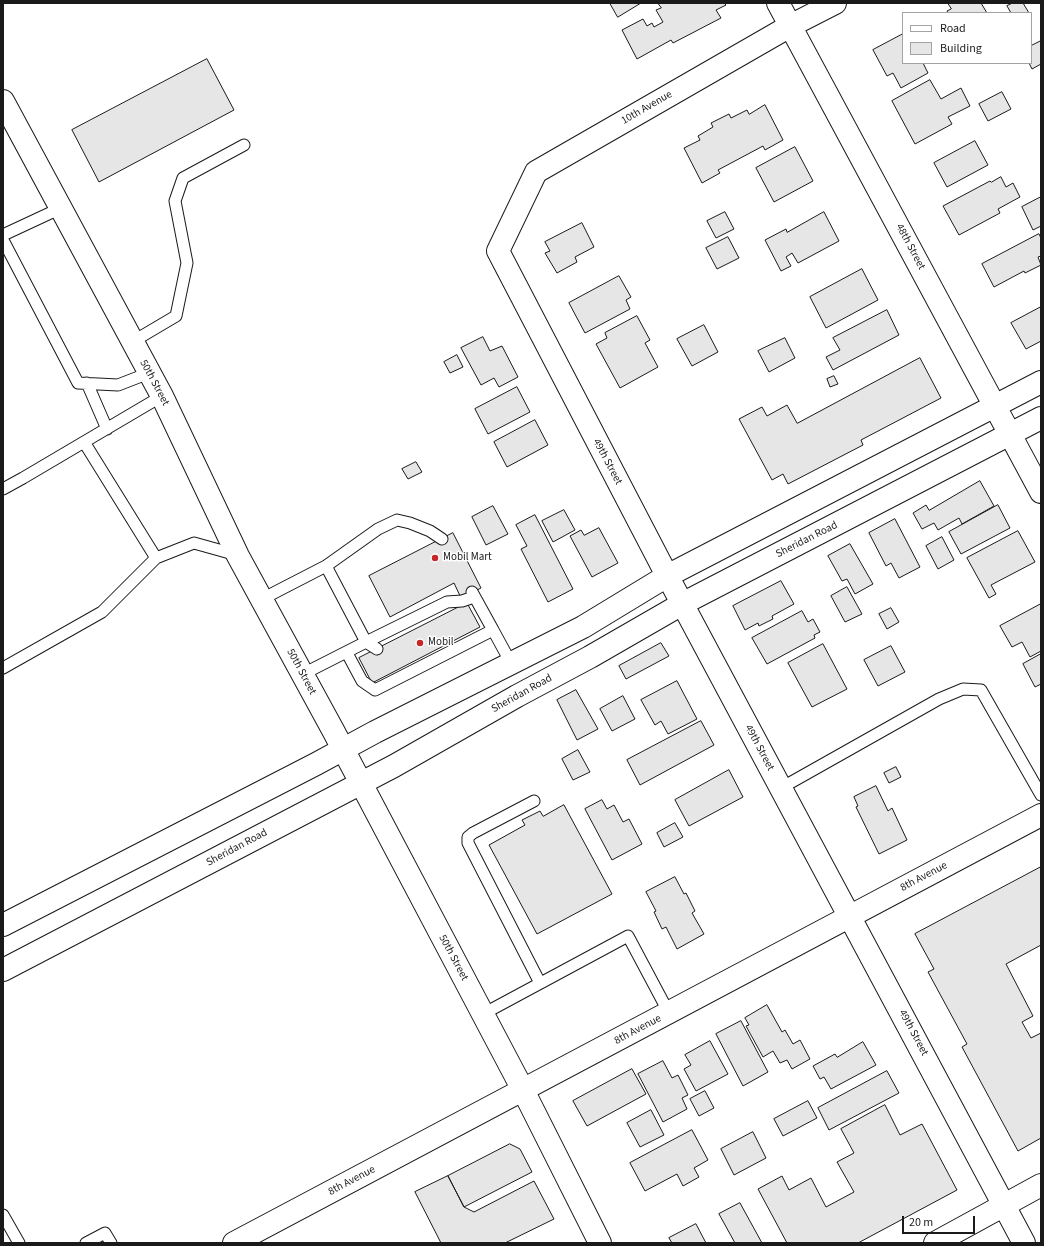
<!DOCTYPE html>
<style>
body{margin:0}
#map{position:relative;width:1044px;height:1246px;overflow:hidden;background:#fff;font-family:"Source Sans 3",sans-serif}
canvas{display:block}
.frame{position:absolute;inset:0;border:4px solid #1a1a1a;pointer-events:none}
.legend{position:absolute;left:902px;top:12px;width:130px;height:52px;box-sizing:border-box;background:#fff;border:1px solid #a3a3a3;margin:0;padding:5px 7px;list-style:none;font-size:12px;color:#1a1a1a}
.legend li{display:flex;align-items:center;gap:8px;height:20px}
.legend b{width:20px;border:1px solid #a3a3a3}
.scale{position:absolute;left:902px;top:1216px;width:73px;height:18px;box-sizing:border-box;border:2px solid #1a1a1a;border-top:0;padding-left:5px;font-size:12px;line-height:14px;white-space:nowrap;color:#1a1a1a;-webkit-text-stroke:3px #fff;paint-order:stroke}
</style>
<div id="map">
<canvas width="1044" height="1246"></canvas>
<div class="frame"></div>
<ul class="legend">
<li><b style="height:5px;background:#fff"></b>Road</li>
<li><b style="height:11px;background:#e6e6e6"></b>Building</li>
</ul>
<div class="scale">20 m</div>
</div>
<script>
const ctx = document.querySelector('canvas').getContext('2d');
ctx.lineJoin = 'round';
function paint(path, color) { ctx.fillStyle = color; ctx.fill(path, 'evenodd'); }
function trace(path, color, width, dash) { ctx.strokeStyle = color; ctx.lineWidth = width; ctx.lineCap = dash ? 'butt' : 'round'; ctx.setLineDash(dash || []); ctx.stroke(path); }
function write(font, color, halo, rows, align = 'center') {
  ctx.font = font + ' "Source Sans 3",sans-serif'; ctx.lineWidth = 3; ctx.setLineDash([]); ctx.textBaseline = 'middle'; ctx.strokeStyle = halo; ctx.fillStyle = color; for (const [text, x, y, turn = 0] of rows) {
    ctx.save(); ctx.translate(x, y); ctx.rotate((+turn || 0) * Math.PI / 180); ctx.textAlign = isNaN(turn) ? turn : align; if (halo) ctx.strokeText(text, 0, 0); ctx.fillText(text, 0, 0); ctx.restore();
  }
}
const building = new Path2D(`
 M610,3H641L618,17Z
 M658,3H724L726,5L716,10L721,18L673,43L671,40L637,59L622,30L643,19L647,26L652,23L654,27L663,22L656,10L661,8Z
 M948,3H981L987,13H948L947,11L951,9Z
 M1013,3H1023L1029,13H1011L1007,6Z
 M903,34V63H923L928,73L901,88L893,73L887,76L873,50Z
 M1041,41V64L1032,69L1029,63H1031V46Z
 M207,59L234,110L99,182L72,130Z
 M930,80L941,99L961,88L970,106L948,117L952,124L915,144L892,101Z
 M1002,92L1011,109L988,121L979,104Z
 M765,105L783,140L765,150L763,146L718,170L720,173L702,183L684,148L700,140L698,136L713,127L711,123L729,114L731,118L747,110L749,114Z
 M975,141L988,165L947,187L934,163Z
 M795,147L813,181L774,202L756,168Z
 M1001,177L1006,187L1013,183L1020,197L998,209L1000,213L959,235L943,206L990,181L991,182Z
 M1041,197V226L1033,230L1022,207Z
 M725,212L734,229L716,238L707,221Z
 M824,212L839,241L798,263L792,253L786,257L791,266L781,271L765,240L786,229L787,232Z
 M582,223L594,247L575,257L577,262L557,273L545,253L550,251L545,242Z
 M1039,234L1041,238V256L1038,257L1041,265L1025,273L1024,271L994,287L982,264Z
 M728,237L739,258L717,269L706,248Z
 M862,269L878,300L826,328L810,297Z
 M619,276L631,297L626,300L630,309L585,333L569,303Z
 M1041,307V341L1026,349L1011,323Z
 M887,310L899,335L833,370L826,357L840,350L833,338Z
 M637,316L650,340L645,343L658,367L620,388L596,344L607,338L605,333Z
 M704,325L718,352L692,366L677,339Z
 M483,337L490,351L502,346L518,377L499,387L494,378L481,385L461,348Z
 M785,338L795,358L769,372L758,351Z
 M457,355L463,367L450,373L444,362Z
 M920,358L941,398L861,440L863,445L788,484L783,474L772,480L739,419L762,407L767,416L787,405L797,423Z
 M834,376L838,384L830,387L827,379Z
 M517,387L530,412L488,434L475,409Z
 M535,420L548,445L507,467L494,442Z
 M416,462L422,472L408,479L402,469Z
 M980,481L994,506L962,524L959,518L938,530L934,523L922,529L913,513L926,505L929,510Z
 M998,505L1010,528L961,554L949,532Z
 M493,506L508,534L486,545L472,517Z
 M564,510L575,530L553,542L542,521Z
 M535,515L573,589L548,602L521,549L527,546L516,525Z
 M895,519L920,567L899,578L891,563L886,566L869,533Z
 M599,528L618,563L592,577L570,536L581,530L584,535Z
 M1018,531L1035,562L991,585L996,594L989,598L967,558Z
 M453,533L481,588L461,598L454,583L390,617L369,576Z
 M942,537L954,560L938,569L926,546Z
 M850,544L873,584L855,594L847,579L842,581L828,556Z
 M781,581L794,604L772,616L773,619L759,626L758,623L745,630L733,606Z
 M847,587L862,614L845,622L831,596Z
 M467,603L480,627L372,683L359,658Z
 M1041,604V651L1030,657L1022,642L1012,647L1000,626Z
 M891,608L899,622L887,629L879,614Z
 M802,611L808,622L813,619L820,632L814,635L815,638L767,664L752,638Z
 M661,643L669,656L626,679L619,666Z
 M823,644L847,689L812,707L788,663Z
 M891,646L905,672L878,686L864,660Z
 M1041,654V684L1035,687L1023,664Z
 M677,681L697,719L668,734L661,721L655,725L641,700Z
 M576,690L598,729L577,740L557,700Z
 M623,696L635,719L612,731L600,709Z
 M701,721L714,745L640,785L627,760Z
 M578,750L590,772L573,780L562,759Z
 M896,767L901,777L889,783L884,773Z
 M729,770L743,797L689,826L675,800Z
 M876,786L888,811L892,808L907,840L879,854L856,807L858,806L854,797Z
 M602,800L607,809L614,805L623,822L629,819L642,844L612,860L585,809Z
 M564,805L612,894L537,934L489,845L525,825L522,820L540,811L543,816Z
 M675,823L683,837L664,847L657,833Z
 M1041,867V945L1006,964L1033,1016L1022,1022L1031,1038L1041,1033V1138L1018,1151L962,1047L967,1044L928,972L934,969L915,934Z
 M675,877L684,894L686,893L695,911L692,913L704,934L677,949L666,927L662,929L654,912L656,911L646,892Z
 M767,1005L782,1032L785,1030L793,1044L800,1040L810,1059L792,1069L787,1060L780,1063L773,1051L763,1057L746,1026L749,1025L745,1018Z
 M741,1021L768,1072L743,1086L716,1034Z
 M710,1041L728,1074L696,1091L684,1069L691,1065L685,1055Z
 M863,1042L876,1065L831,1089L824,1077L820,1079L813,1066L835,1054L837,1057Z
 M663,1061L672,1078L678,1075L688,1095L682,1098L687,1109L663,1122L638,1074Z
 M632,1069L646,1094L587,1126L573,1101Z
 M887,1071L899,1093L829,1130L818,1108Z
 M705,1091L714,1108L699,1116L690,1099Z
 M808,1101L817,1118L783,1136L774,1119Z
 M885,1105L900,1135L922,1124L957,1190L858,1243H787L758,1189L782,1176L789,1190L811,1178L826,1207L854,1192L837,1162L854,1153L841,1129Z
 M651,1110L664,1135L640,1147L627,1123Z
 M692,1130L708,1160L694,1168L699,1177L683,1186L677,1174L645,1191L630,1163Z
 M753,1132L766,1158L734,1175L721,1149Z
 M510,1144L520,1149L532,1172L464,1207L448,1176Z
 M448,1176L464,1207L474,1212L534,1181L554,1219L505,1243H441L415,1192Z
 M740,1203L762,1243H735L719,1214Z
 M696,1224L706,1243H672L669,1238Z`);
const service = new Path2D(`
 M3,235L61,208
 M3,240L78,383L118,385L149,373
 M132,342L176,316L187,263L175,201L183,178L244,145
 M87,383L107,429
 M84,442L156,558L194,543L237,555
 M3,489L23,478L162,396
 M326,566L378,529L397,520L410,523L430,531L442,539
 M472,592L493,630
 M262,599L326,566L366,642L303,674
 M366,642L447,602L462,601L474,597
 M366,642L377,649
 M347,653L362,681L375,690L493,630L511,663
 M3,668L102,612L156,558
 M781,788L939,699L963,689L981,690L1041,795
 M534,801L473,833L468,837V843L540,983
 M483,1014L628,936L669,1013
 M3,1215L19,1243
 M86,1243L105,1233L111,1243`);
const minor = new Path2D(`
 M778,3L1041,492
 M835,3L790,26L536,172L498,251L661,564L1024,1243
 M234,1243L1041,815`);
const tertiary = new Path2D(`
 M3,101L162,396L238,556L334,732L523,1090L600,1243
 M935,1243L1041,1185`);
const primary = new Path2D(`
 M3,925L316,764L375,732L583,627L667,576L1041,382
 M3,970L394,766L517,696L590,657L682,604L1041,418`);
const markers = [
 [435,558,4,"#c62828"],
 [420,643,4,"#c62828"]
];
const streetNames = [
 ["10th Avenue",647,108,-30],
 ["48th Street",910,247,62],
 ["50th Street",154,383,62],
 ["49th Street",607,462,62],
 ["Sheridan Road",807,540,-27],
 ["50th Street",301,672,62],
 ["Sheridan Road",522,694,-29],
 ["49th Street",759,748,62],
 ["Sheridan Road",237,848,-28],
 ["8th Avenue",924,877,-28],
 ["50th Street",453,958,62],
 ["8th Avenue",638,1030,-28],
 ["49th Street",913,1033,62],
 ["8th Avenue",352,1181,-28]
];
const poiNames = [
 ["Mobil Mart",443,558],
 ["Mobil",428,643]
];
paint(building, '#e6e6e6');
trace(building, '#1a1a1a', 1);
trace(service, '#1a1a1a', 13);
trace(minor, '#1a1a1a', 24);
trace(tertiary, '#1a1a1a', 24);
trace(primary, '#1a1a1a', 24);
trace(service, '#fff', 11);
trace(minor, '#fff', 22);
trace(tertiary, '#fff', 22);
trace(primary, '#fff', 22);
for (const [x, y, r, color] of markers) { const dot = new Path2D(); dot.arc(x, y, r, 0, 2 * Math.PI); ctx.fillStyle = color; ctx.fill(dot); trace(dot, '#fff', 1.5); }
write('11px', '#1a1a1a', '#fff', streetNames);
write('11px', '#1a1a1a', '#fff', poiNames, 'left');
</script>
